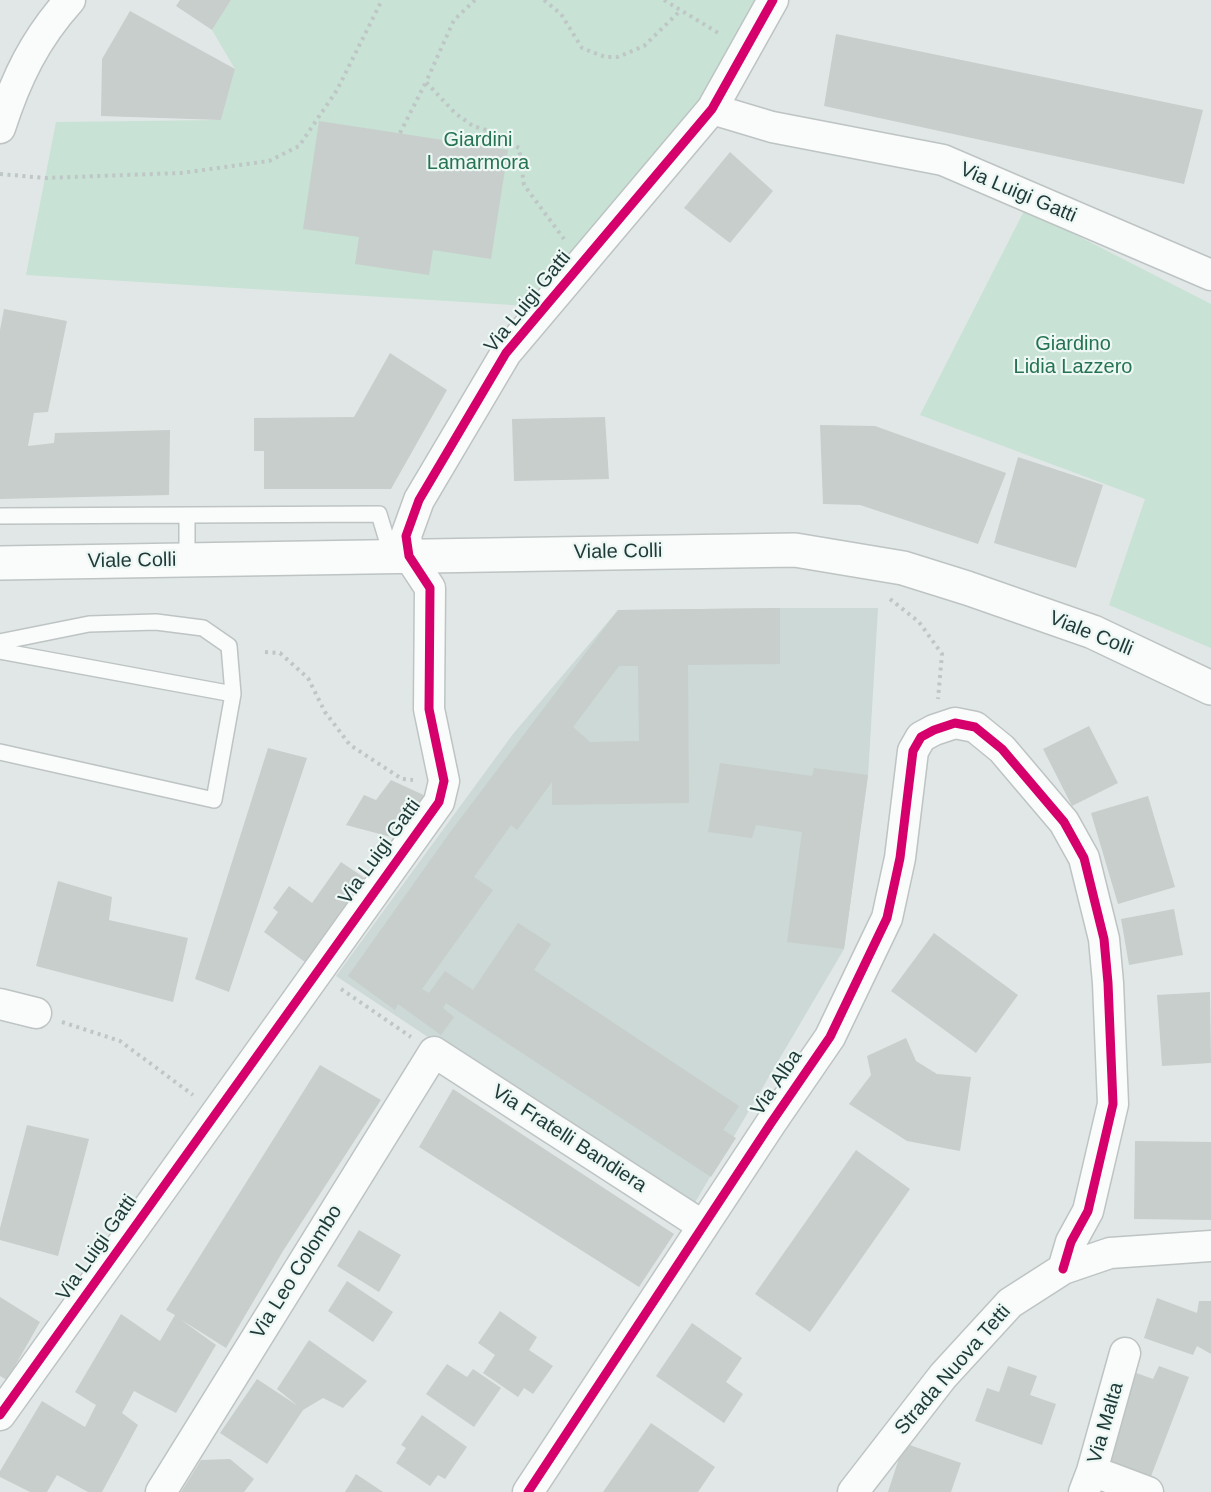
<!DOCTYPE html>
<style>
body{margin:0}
canvas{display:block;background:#e0e7e6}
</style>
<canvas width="1211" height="1492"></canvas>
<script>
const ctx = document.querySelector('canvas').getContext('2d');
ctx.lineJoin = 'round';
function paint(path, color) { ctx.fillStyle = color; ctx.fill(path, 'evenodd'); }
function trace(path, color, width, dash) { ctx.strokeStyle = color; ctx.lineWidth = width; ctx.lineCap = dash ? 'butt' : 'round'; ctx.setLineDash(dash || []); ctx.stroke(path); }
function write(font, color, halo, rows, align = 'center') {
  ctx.font = font + ' Helvetica,sans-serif'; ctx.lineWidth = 4.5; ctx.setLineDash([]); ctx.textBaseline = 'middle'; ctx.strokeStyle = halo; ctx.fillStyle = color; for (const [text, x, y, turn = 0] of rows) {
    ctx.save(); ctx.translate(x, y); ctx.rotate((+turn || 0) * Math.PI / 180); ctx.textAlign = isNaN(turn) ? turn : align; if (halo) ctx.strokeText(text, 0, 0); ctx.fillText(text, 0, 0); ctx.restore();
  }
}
const built = new Path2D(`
 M780,608H878L868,776L844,949L690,1211L336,976L513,734L618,610Z`);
const green = new Path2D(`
 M231,0H773L712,109L545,307L26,275L56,122L221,120L235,69L212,30Z
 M1025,209L1211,304V648L1109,605L1145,499L920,415Z`);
const building = new Path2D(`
 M180,0H231L212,30L176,6Z
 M130,11L235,69L221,120L101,116L102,59Z
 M836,34L1203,110L1184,184L824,106Z
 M319,121L508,150L491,259L433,250L429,275L355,264L359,237L303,229Z
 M730,152L773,191L730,243L684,208Z
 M4,309L67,321L48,412L34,413L28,446L54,443L55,433L170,430L169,495L0,499V330Z
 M390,353L447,390L391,489H264V451H254V418L354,417Z
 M605,417L609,479L514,481L512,419Z
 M820,425L875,426L1006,473L978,544L860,505L823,504Z
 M1018,457L1103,485L1076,568L994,543Z
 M780,608V664L688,665L689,803L552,805V782L517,830L511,825L474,877L493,890L422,989L429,993L445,971L473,990L518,923L551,944L534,970L739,1106L723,1130L736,1138L711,1177L446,1003L443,1008L454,1017L441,1035L398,1004L395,1010L348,976L451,831L618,610ZM619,666H638L639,741L590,742L573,727Z
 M1089,726L1118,783L1072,806L1043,749Z
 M268,748L307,758L229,992L195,979Z
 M720,763L812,776L814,768L868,775L844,949L787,942L802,832L756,825L752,838L708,832Z
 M391,780L428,797L395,838L346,825L364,795L376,800Z
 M1148,796L1175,887L1118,904L1091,813Z
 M341,862L369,881L309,965L264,932L278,912L273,908L289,886L312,903Z
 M58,881L112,897L109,920L188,938L173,1002L36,966Z
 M1174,909L1183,955L1129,965L1121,919Z
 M934,933L1018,995L976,1053L891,991Z
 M1210,992L1211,1063L1162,1066L1157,995Z
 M906,1038L916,1061L937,1074L971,1077L960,1151L907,1141L849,1104L871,1075L867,1056Z
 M320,1065L381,1100L283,1251L226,1348L180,1319L216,1345L176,1413L134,1391L122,1413L138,1425L102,1492H88L57,1475L47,1492H30L0,1477V1471L42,1401L85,1427L96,1405L75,1392L121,1314L160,1341L175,1315L166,1310Z
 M453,1089L674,1234L639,1287L419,1147Z
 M27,1125L89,1139L58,1256L0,1240V1228Z
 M1135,1141L1211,1142V1220L1134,1219Z
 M856,1150L910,1189L810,1332L755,1294Z
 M359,1230L401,1255L379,1292L337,1266Z
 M347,1281L393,1312L373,1342L328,1311Z
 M0,1297L40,1322L7,1380L0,1376Z
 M1157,1298L1197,1313L1199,1301H1211V1354L1197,1346L1193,1355L1144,1338Z
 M500,1311L537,1337L529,1350L553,1366L533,1394L524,1388L518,1397L483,1373L495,1355L478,1343Z
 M692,1323L742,1358L726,1382L743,1394L724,1423L656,1376Z
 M309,1340L367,1381L343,1408L323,1398L303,1410L267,1464L220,1433L257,1379L298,1406L277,1389Z
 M447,1364L467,1377L473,1369L501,1388L474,1427L426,1394Z
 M1008,1366L1037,1376L1030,1395L1056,1404L1042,1445L975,1421L987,1388L999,1392Z
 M1159,1366L1189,1377L1150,1479L1097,1459L1131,1371L1153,1379Z
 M422,1415L467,1447L445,1479L438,1475L430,1486L396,1463L406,1448L401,1445Z
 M651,1423L715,1467L698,1492H603Z
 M904,1443L961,1463L951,1492H888Z
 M230,1459L254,1479L244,1492H181L201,1460Z
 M356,1474L383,1492H345Z`);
const path = new Path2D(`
 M475,0L454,20L426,82L455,113L473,126L493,132L519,148L524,185L564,239
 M544,0L561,14L582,48L605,57H618L644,46L681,10
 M664,0L720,34
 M400,133L426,82
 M0,174L45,178L181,173L269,161L299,146L337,90L382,0
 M890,599L919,622L942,654L938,699
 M265,652L280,653L308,678L325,712L350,745L402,779L413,780
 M341,989L411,1037
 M62,1022L120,1041L193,1095`);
const service = new Path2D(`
 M0,516L379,514L392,557
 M187,516V561
 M0,642L89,624L156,622L203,628L229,646L233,694
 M0,651L233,694L214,800L0,752`);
const minor = new Path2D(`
 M712,109L772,127L943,160L1211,275
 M0,128C16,78 35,39 70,0
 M0,1004L36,1013
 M0,1415L439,802L444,781L429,709L430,588L409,556L406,536L419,500L506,353L712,109L773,0
 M1092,1471L1148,1492
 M161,1492L434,1052L703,1226
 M528,1492L771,1123L830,1037L887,918L900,858L913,751L921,737L934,730L955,723L975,727L1002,749L1064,822L1084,858L1104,939L1108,983L1113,1104L1088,1211L1071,1242L1063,1269
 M853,1492L943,1376L1010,1303L1063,1269L1110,1253L1211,1246
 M1084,1492L1092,1471L1125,1353`);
const tertiary = new Path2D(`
 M0,563L795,550L903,568L967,588L1093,632L1211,688`);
const cycleway = new Path2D(`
 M0,1415L439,802L444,781L429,709L430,588L409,556L406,536L419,500L506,353L712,109L773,0
 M528,1492L771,1123L830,1037L887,918L900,858L913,751L921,737L934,730L955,723L975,727L1002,749L1064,822L1084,858L1104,939L1108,983L1113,1104L1088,1211L1071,1242L1063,1269`);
const parkNames = [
 ["Giardini",478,140],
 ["Lamarmora",478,163],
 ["Giardino",1073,344],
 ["Lidia Lazzero",1073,367]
];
const streetNames = [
 ["Via Luigi Gatti",1018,193,23],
 ["Via Luigi Gatti",528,302,-51],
 ["Viale Colli",618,552,-1],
 ["Viale Colli",132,561,-1],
 ["Viale Colli",1091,634,22],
 ["Via Luigi Gatti",380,852,-54],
 ["Via Alba",777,1083,-56],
 ["Via Fratelli Bandiera",569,1139,33],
 ["Via Luigi Gatti",97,1248,-55],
 ["Via Leo Colombo",297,1272,-58],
 ["Strada Nuova Tetti",953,1370,-49],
 ["Via Malta",1106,1423,-74]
];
paint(built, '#cdd9d6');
paint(green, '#c8e2d5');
paint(building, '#c7cecc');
trace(service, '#bdc4c3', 18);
trace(minor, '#bdc4c3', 33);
trace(tertiary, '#bdc4c3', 36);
trace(path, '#bec7c6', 4, [3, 4.5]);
trace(service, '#fafbfb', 15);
trace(minor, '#fafbfb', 30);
trace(tertiary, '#fafbfb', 33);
trace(cycleway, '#d6006c', 9);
write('20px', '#267353', '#edf7f4', parkNames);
write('20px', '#1e3a38', '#edf7f4', streetNames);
</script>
